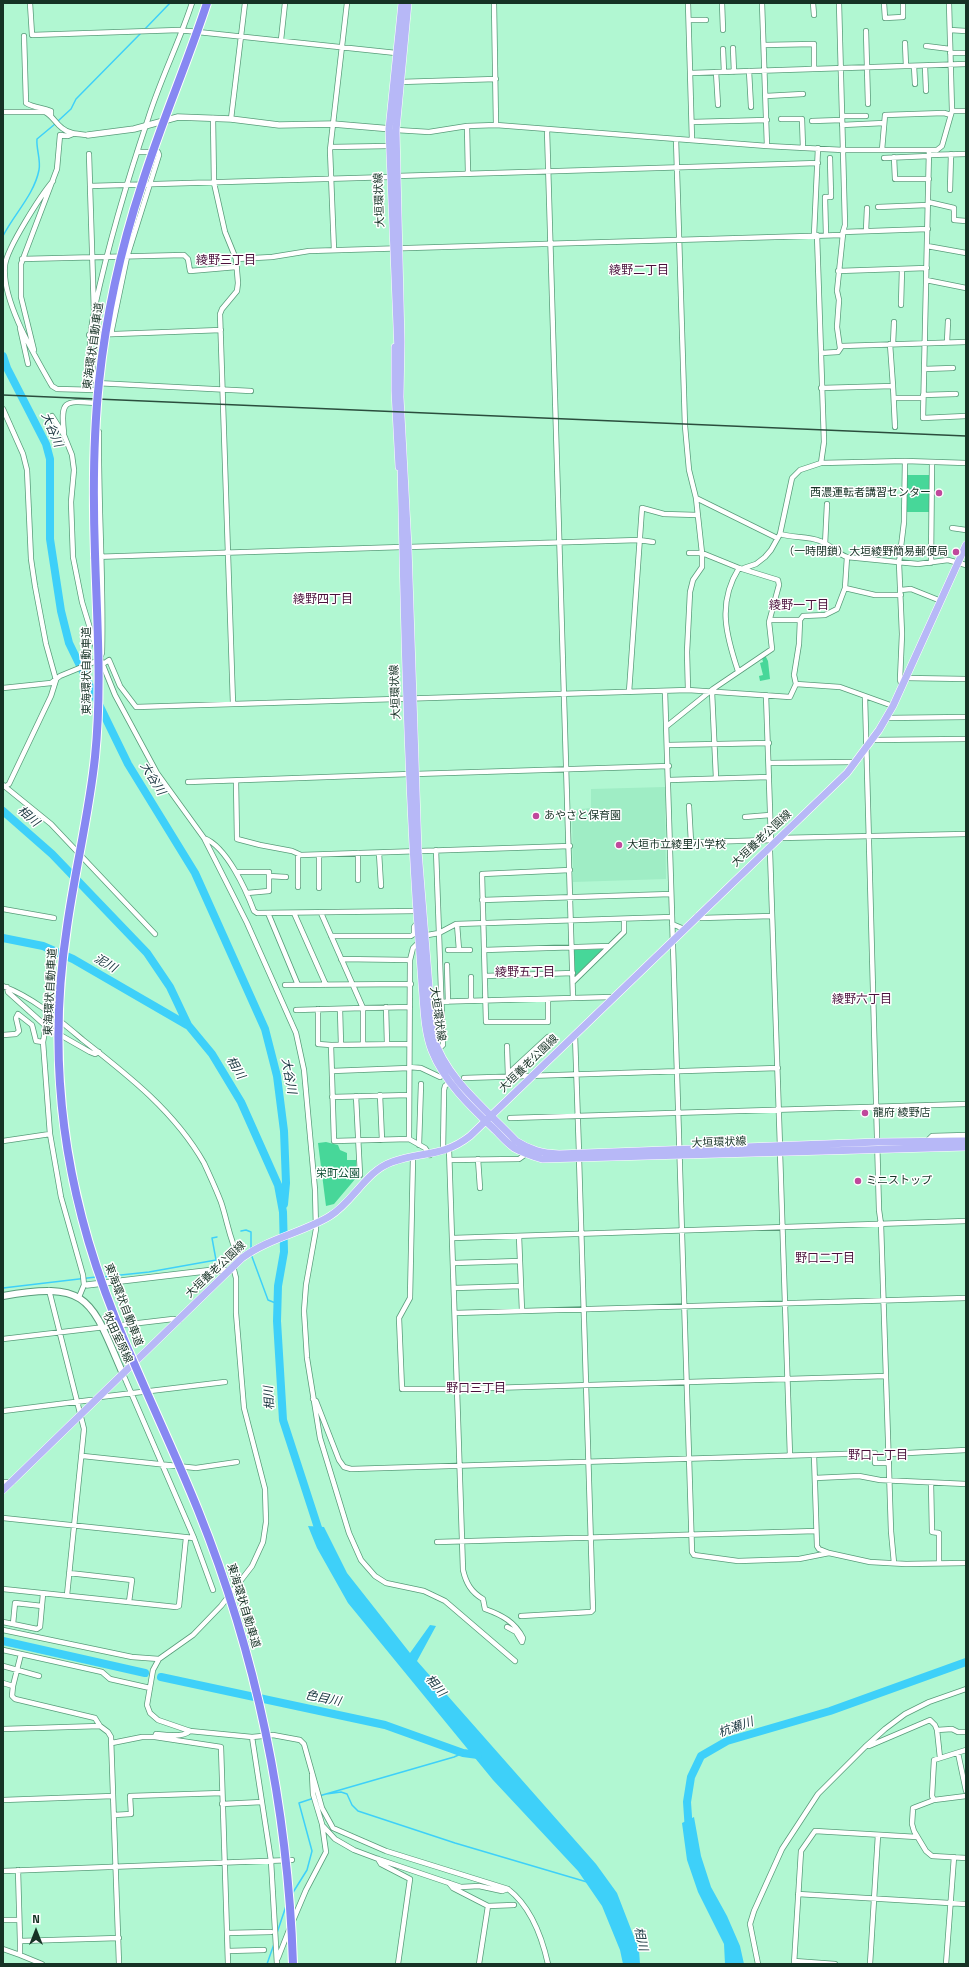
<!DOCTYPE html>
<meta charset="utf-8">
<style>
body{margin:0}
#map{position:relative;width:969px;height:1967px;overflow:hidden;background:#b1f7d2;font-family:"Titillium Web",sans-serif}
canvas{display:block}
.frame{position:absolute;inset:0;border:4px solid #163225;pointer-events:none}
.north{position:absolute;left:16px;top:1911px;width:40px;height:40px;-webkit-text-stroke:3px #fff;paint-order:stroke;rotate:0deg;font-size:11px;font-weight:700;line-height:16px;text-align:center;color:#163225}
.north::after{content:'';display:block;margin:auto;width:14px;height:18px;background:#163225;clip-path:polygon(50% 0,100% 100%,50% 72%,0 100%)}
</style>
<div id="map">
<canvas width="969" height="1967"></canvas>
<div class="frame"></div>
<div class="north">N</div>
</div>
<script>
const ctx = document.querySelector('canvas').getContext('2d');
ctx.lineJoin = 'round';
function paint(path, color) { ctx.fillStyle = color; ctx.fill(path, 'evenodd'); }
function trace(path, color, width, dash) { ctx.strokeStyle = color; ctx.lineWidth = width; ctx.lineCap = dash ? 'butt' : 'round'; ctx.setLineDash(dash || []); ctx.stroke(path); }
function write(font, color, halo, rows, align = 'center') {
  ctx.font = font + ' "Titillium Web","Noto Sans JP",sans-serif'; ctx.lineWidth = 3; ctx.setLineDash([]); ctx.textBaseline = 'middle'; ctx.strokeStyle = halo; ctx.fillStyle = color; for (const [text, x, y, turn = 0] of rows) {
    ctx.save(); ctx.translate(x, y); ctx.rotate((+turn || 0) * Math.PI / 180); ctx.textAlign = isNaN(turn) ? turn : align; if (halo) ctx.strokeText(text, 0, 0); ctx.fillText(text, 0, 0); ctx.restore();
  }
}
const built = new Path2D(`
 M665,787L666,879L573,882L572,810L591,808V789Z`);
const green = new Path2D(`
 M907,475H929V512H907Z
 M765,655L768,661L770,679L760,681L759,676L763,675L760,663L763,662L762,658Z
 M603,949L575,976L574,950Z
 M326,1142L338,1145L340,1150L347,1153V1160H356V1178L334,1204L326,1206L318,1143Z`);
const water = new Path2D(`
 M308,1526L324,1527L347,1573L410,1653L430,1625L436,1626L417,1661L596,1864L617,1893L639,1950L640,1964H623L620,1950L602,1906L578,1871L493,1780L348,1603L317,1548Z
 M694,1817L701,1856L711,1887L727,1916L740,1946L744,1964H725L724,1944L698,1892L687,1860L682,1823Z`);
const stream = new Path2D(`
 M144,30L170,3
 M58,121L71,109L76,99L141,33
 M3,236C14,214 34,195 39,170C41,159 36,149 37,139L55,124
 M241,1231L246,1230L251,1232V1248
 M251,1254L268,1300L278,1304
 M102,1277L149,1272L216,1260L212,1238L217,1237
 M3,1288L96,1277
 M326,1794L341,1792L347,1794L352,1805L358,1811L455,1843L587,1882
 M319,1796L454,1757L463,1753
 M292,1894L307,1870L312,1851L299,1803L314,1798
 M277,1933L286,1906
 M267,1964L274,1944`);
const river = new Path2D(`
 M3,356L7,368L46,444L50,459V539L61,611L69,643L128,764L195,873L265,1029L277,1076L284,1131L286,1183L284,1204
 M3,811L52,854L147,953L170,987L188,1025L212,1054L241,1102L278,1185L283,1212L284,1252L278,1286L277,1321L283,1420L321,1537
 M3,938L43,946L73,959L187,1025
 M3,1641L145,1673
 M161,1677L385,1725L463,1753L478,1755
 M689,1831L687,1802L691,1777L701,1756L727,1741L830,1711L966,1662`);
const minor = new Path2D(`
 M30,3L32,35L179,30L396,53
 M494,3L496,125
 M688,3L692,140
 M722,3L723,30
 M762,3L767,146
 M813,3L814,15
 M884,3L885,18L903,17V3
 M689,20H706
 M950,30L966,31
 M866,31L868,104
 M24,36L26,103C34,108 42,107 51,111V115
 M281,40L285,3
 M905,43L906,66
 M764,45L814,44V69
 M926,46L950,49
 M733,48L734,72
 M723,49L724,72
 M950,53H966
 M914,66L915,84
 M925,66L926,91
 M749,71L751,107
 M716,72L718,105
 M691,73L966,64
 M400,82L496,79
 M766,96L803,94
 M952,111H966
 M3,112H45C53,116 55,123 62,128C69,134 78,134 88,135
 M842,116H866
 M213,118L214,183L225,232L236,259L238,283L237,291L222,309L220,314L233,704
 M231,119L245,3
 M781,119H802L803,148
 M812,121L842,120
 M692,122L767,120
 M842,125L884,123
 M467,126L468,174
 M396,130L429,132L467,126L496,125L767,146L843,150H937L942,146L952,111L949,3
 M676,139L685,426L689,470L696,498L702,553V567L693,580L690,592L687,652L688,690
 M331,147L389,146
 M882,150L885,115L944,113L951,115
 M929,150L923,418L966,416
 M89,154L94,313C88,341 89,355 96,383L251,391
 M929,155L966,154
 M894,157L895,179H929
 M884,158L929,156
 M397,176L818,163
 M53,181C41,195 7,248 5,265C1,300 35,356 52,386L57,389L96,390
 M90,186L390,177
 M950,190L951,154
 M928,202L954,208V220L966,221
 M878,207L928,205
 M866,231L867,208
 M843,232L928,229
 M814,235L818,148
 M817,235L824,442L821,463
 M826,235L825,197H831L830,158
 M927,246L966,253
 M334,250L330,150L347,3
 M22,259L184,255L188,259L190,271L236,267
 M236,259L272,257L309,251L842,235L845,225L839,3
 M838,271L927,268
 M926,280L966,288
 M901,305L902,269
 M95,306C109,242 127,181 148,119C160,80 179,43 192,3
 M20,328L28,364
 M111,334L127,257L159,155L158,152H137
 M89,335L221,330
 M947,342L948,321
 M890,344L893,386
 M893,344L894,322
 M840,348L837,327L839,300L837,291L843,234
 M34,350L21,297V264L57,169L60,135L68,136L73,134
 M821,353L838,352L842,346L966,342
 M924,369L953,368
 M821,388L893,386L895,427
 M923,395L956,394
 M894,398H923
 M3,409L23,454L27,470L31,559L35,586L46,644L56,680L51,696L9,784L6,786
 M52,416L64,435L72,455L74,470L71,502L73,557L82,602L96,648
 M99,432C98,506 104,579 102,653L100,658
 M64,433C60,399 65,401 97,403L96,401
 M696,498L777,538
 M952,528L966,530
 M780,534C793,538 808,536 820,541C830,544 837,554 847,557L918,564L948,560L966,565
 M825,545L827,504
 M408,547L639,540L653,542
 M93,557L402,547
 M931,563L932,462
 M744,568L756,564L765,557L771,550L780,534L792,478L800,470L821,463L905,461L966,463
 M845,588L875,595H901
 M901,590L911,589L941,601
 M770,620H800
 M100,658L115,695L157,773L204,838L247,923L296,1033L304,1070L315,1190L316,1229L306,1285L304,1311L307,1358L320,1438L349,1533L361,1560L375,1576L386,1583L424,1591L445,1601L515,1661
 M103,664L109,660L120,686L136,707L688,690L790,697L796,684L794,675L799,644L800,620L803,616L825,615L837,609L845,588L847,557
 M738,671C726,635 717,603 739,568
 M906,678L966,679
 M796,684L840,687L893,706
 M902,686L900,680L902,634L899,563L904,522L905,461
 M3,688L51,683L60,676L99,660
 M665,691L692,1552L694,1555L738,1561L799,1559L829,1553L870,1562L906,1564L966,1563
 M629,692L642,508L664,514L697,515
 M712,692L716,778
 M766,695L771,840
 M865,697L879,1210L881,1224L891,1531L894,1563
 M886,718L966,717
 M667,726L713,689L772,649L769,622L779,585L778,580L739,568L702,553H689
 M873,740L966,739
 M668,745L769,743
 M769,763L855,762
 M415,774L669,766
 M669,780L769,777
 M236,781L237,839L260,845L292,851L301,855L570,846
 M188,782L410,774
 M3,785L51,824L155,934
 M689,806L691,842
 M745,817L770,815
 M204,838C227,847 246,890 254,911L257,913L417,911
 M780,838L966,834
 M669,843L771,840L772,842
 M768,849L770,852L780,1147
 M436,850L443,1045L438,1050
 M358,853V880
 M379,853L381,886
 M319,855V888
 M237,872H269V891L247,893
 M269,876L286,877
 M298,887V854
 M482,900L671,894
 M3,909L54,918
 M268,913L298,985
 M294,913L326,985
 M321,913L363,1008L410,1007
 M697,916L701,918L772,916
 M457,924L459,950
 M672,924L684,929
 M331,936H411L414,934V927L418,922
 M422,936L439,933L456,924L672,917
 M448,950H470
 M484,950L609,946
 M341,959L410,960
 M447,965L448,1002
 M485,976L573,973
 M471,977V1001
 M573,982L624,932V919
 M285,985L411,984
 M3,986C34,998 58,1019 83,1040C129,1076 175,1112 204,1163C210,1176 216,1189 221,1202C228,1223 229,1239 240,1260
 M7,987L8,992L48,1028L90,1052L95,1054L99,1052
 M573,998L613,997
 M548,999V1022H486L482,874L570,870
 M430,1002L573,998L547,130
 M386,1007L387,1044
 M318,1009V1044L331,1045
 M340,1009L341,1045
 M296,1010L363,1008V1044
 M48,1028L45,1031L43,1042L50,1134L61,1197L83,1275L84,1285L79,1297
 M3,1035L16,1034L19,1031L16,1018L18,1014L32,1025L36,1041L43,1042
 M575,1035L579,1153
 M409,1044L331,1045L334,1141L409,1139L425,1148L430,1155
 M507,1046L508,1076
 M409,1067L421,1068L440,1077
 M332,1071L409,1068
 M508,1074L548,1037
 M464,1078L778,1068
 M380,1095L382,1140
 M356,1096L360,1175
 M332,1097L409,1095
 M510,1118L966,1104
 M409,1139L410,960L413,948L419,942
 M3,1141L50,1134
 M927,1141L932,1136L966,1135
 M419,1145L421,1084
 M449,1149L463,1570C466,1583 471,1592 483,1599L485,1609C502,1615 515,1622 523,1638L522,1642L516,1632L507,1627
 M443,1151L444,1090L445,1086L450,1082
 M780,1152L790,1456
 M413,1158L410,1298L399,1318L402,1389H458L886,1376
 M478,1159L480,1188
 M450,1160L519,1159L526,1154
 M519,1236L522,1311
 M453,1238L966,1221
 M454,1263L520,1261
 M233,1266L236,1278V1313L244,1408L265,1489L266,1522L263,1542L252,1566L221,1606L193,1635L159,1659L153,1670L147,1705L150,1713L158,1720L190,1731L252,1737L273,1735L300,1740L304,1744L322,1808L333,1828L386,1851L508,1889C530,1906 542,1937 548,1964
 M454,1288L521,1286
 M49,1290L84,1429L67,1595
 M455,1313L966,1298
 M3,1339L173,1319L179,1320
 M123,1374L194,1538L213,1590
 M100,1397L225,1382
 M313,1399L316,1401L339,1460L344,1467L351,1469L875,1453V1463H889
 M3,1411L91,1400L95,1401
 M888,1454L966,1450
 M814,1455L817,1546L819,1549L829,1553
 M83,1456L196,1468L237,1462
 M815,1478L859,1476L880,1480L966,1484
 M3,1482H12
 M931,1483L932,1532L939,1533V1563
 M3,1518L194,1538
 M437,1542L816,1531
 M69,1573L132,1580L129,1602
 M3,1589L176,1607L179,1606L186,1538
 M521,1616L591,1612L593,1610L579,1158
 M3,1622L37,1629L40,1627L43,1594
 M13,1624L15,1603L42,1606
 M3,1630L132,1657L159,1659
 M3,1650L102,1672L110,1679L150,1688
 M3,1666L39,1676
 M3,1683L13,1686L12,1696L15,1699L95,1718L100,1726
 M13,1686L21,1654
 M3,1729L100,1726L108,1732L111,1737L119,1964
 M155,1737L156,1734C165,1735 183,1738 190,1731
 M252,1737L271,1861L277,1964
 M112,1743L142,1737H155L221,1747L228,1964
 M869,1746L930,1720L935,1725L937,1730
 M966,1750L934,1760L932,1796L934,1800L966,1796
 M958,1753L966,1791
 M940,1758L937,1730L952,1729L958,1732H966
 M3,1800L113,1796
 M934,1800L913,1808L912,1824L914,1831L926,1851L932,1856L966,1858
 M222,1804L262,1802
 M114,1815L131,1814L130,1796L222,1793
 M323,1826L335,1839L354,1850L378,1859L461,1887L479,1886L502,1891L508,1889
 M378,1859L381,1864L410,1879L398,1964
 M18,1870L20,1941L119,1938
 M3,1871L292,1860
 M449,1883L453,1888L488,1906L514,1905
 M798,1894L966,1904
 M3,1920H19
 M292,1923L306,1890L326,1852L322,1824L313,1794L312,1774
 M227,1933L271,1932
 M3,1949L20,1955V1941
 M228,1951L264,1950
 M20,1955L42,1964
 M278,1958L289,1930
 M794,1961L835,1964
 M479,1964L488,1906
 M758,1964L750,1924L754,1911L782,1849L818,1794L865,1747L885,1729L905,1714L929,1702L966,1689
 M794,1964L801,1851L815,1831L917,1837
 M870,1964L878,1835
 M946,1964L954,1857`);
const tertiary = new Path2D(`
 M88,135L134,129L178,117L231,119L279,125L333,124L392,129
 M87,1285L214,1270L229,1271`);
const secondary = new Path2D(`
 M3,1296C91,1280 91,1301 123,1374`);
const primary = new Path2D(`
 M408,3L396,130L401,342L400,397L408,547L418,851L433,1036C446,1079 486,1109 516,1141C530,1150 542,1153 559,1154L878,1142L966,1141
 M395,347V391L399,467
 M398,351L389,129L402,3
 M401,461C404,607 407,753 416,898C418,927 420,956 422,984C424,1006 424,1031 432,1051C444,1082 472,1108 495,1130C501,1136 507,1143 514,1148C523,1153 532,1156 542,1159L966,1147
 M3,1490L242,1258C269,1238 302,1233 330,1216C353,1202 366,1171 392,1162C421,1151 442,1158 470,1136L847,773L879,730L893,706L966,545`);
const rail = new Path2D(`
 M3,395L966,436`);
const motorwayBridge = new Path2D(`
 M207,3C187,64 161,123 142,184C121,248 106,315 99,382C93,439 93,497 95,554C97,622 102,689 95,757C89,814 75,870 67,927C52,1024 57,1123 82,1218C108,1320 159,1413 198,1510C256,1654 288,1809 293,1964`);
const markers = [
 [939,493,4,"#c0489c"],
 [956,552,4,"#c0489c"],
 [536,816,4,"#c0489c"],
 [619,845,4,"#c0489c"],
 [865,1113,4,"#c0489c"],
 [858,1181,4,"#c0489c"]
];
const streetNames = [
 ["大垣環状線",380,200,-92],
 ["東海環状自動車道",94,346,-82],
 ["東海環状自動車道",87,671,-90],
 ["大垣環状線",396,692,-92],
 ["大垣養老公園線",762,839,-43],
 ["東海環状自動車道",51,992,-87],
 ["大垣環状線",437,1014,82],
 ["大垣養老公園線",529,1064,-44],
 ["大垣環状線",719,1143,-2],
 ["大垣養老公園線",216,1270,-43],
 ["東海環状自動車道",123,1305,69],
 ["牧田室原線",117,1338,65],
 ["東海環状自動車道",243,1606,73]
];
const poiNames = [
 ["西濃運転者講習センター",931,493,"right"],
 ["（一時閉鎖）大垣綾野簡易郵便局",948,552,"right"],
 ["あやさと保育園",544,816],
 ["大垣市立綾里小学校",627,845],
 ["龍府 綾野店",873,1113],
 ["ミニストップ",866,1181]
];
const parkNames = [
 ["栄町公園",338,1174]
];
const neighbourhoodNames = [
 ["綾野三丁目",226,261],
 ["綾野二丁目",639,271],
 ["綾野四丁目",323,600],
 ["綾野一丁目",799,606],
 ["綾野五丁目",525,973],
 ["綾野六丁目",862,1000],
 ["野口二丁目",825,1259],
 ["野口三丁目",476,1389],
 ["野口一丁目",878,1456]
];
const waterNames = [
 ["大谷川",51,430,67],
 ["大谷川",152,779,58],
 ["相川",28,817,41],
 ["泥川",105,964,30],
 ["相川",235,1068,59],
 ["大谷川",288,1076,80],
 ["相川",270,1398,-94],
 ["相川",435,1686,50],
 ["色目川",323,1699,12],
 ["杭瀬川",736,1728,-19],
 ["相川",640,1939,77]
];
paint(built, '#9fedc5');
paint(green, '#47d799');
paint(water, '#3ed0f9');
trace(stream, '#3ed0f9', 1.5);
trace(river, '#3ed0f9', 8);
trace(minor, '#599c7a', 6);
trace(tertiary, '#599c7a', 7);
trace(secondary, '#599c7a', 8);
trace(primary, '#fff', 8);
trace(minor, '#fff', 4.5);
trace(tertiary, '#fff', 5.5);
trace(secondary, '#fff', 6);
trace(primary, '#b7b8f7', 7);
trace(rail, '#2b4d3d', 1.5);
trace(motorwayBridge, '#fff', 10, []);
trace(motorwayBridge, '#8788f2', 8);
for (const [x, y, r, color] of markers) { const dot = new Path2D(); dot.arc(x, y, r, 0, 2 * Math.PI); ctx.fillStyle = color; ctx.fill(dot); trace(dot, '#fff', 1.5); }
write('11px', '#163225', '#fff', streetNames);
write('11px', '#163225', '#fff', poiNames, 'left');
write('11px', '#105036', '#fff', parkNames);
write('12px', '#49103a', '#fff', neighbourhoodNames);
write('italic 12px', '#16343d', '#fff', waterNames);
</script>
